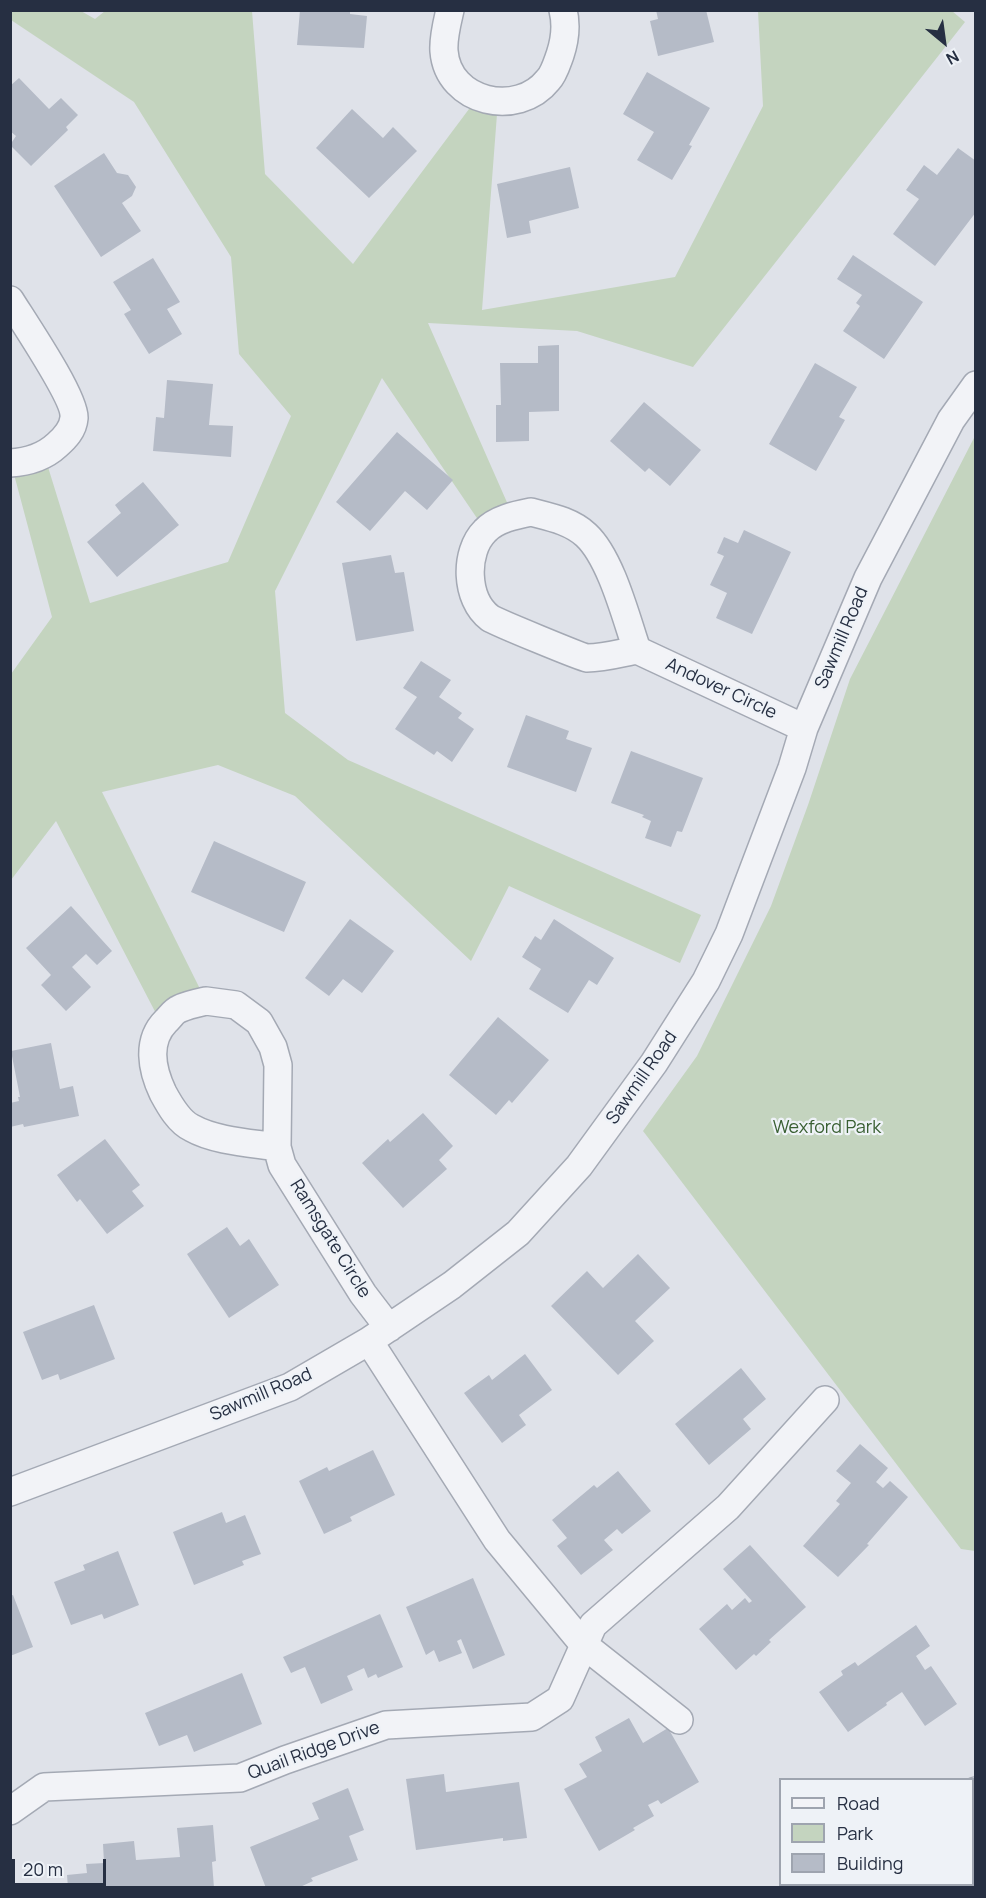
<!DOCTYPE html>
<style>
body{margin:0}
#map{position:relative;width:986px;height:1898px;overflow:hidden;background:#dfe2e9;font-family:Manrope,sans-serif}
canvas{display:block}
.frame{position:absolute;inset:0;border:12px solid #262f42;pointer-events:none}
.legend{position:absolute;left:779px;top:1778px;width:195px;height:108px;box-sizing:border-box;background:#eef2f7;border:2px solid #9ea4af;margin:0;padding:8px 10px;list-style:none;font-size:18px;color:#262f42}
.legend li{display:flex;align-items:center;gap:12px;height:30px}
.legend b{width:30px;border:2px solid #9ea4af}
.north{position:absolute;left:914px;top:12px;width:60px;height:60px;-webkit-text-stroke:4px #eef2f7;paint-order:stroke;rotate:151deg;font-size:16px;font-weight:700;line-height:24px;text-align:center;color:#262f42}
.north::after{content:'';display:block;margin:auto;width:21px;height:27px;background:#262f42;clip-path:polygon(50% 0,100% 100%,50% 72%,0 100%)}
.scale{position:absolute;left:12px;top:1859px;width:94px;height:27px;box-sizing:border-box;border:3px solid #262f42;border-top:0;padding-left:8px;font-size:18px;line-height:21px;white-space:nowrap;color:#262f42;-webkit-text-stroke:4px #eef2f7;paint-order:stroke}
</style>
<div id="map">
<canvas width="986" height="1898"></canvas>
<div class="frame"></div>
<ul class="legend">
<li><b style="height:8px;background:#f2f3f7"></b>Road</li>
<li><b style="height:16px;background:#c4d4bf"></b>Park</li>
<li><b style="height:16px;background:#b5bbc7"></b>Building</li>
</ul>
<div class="north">N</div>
<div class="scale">20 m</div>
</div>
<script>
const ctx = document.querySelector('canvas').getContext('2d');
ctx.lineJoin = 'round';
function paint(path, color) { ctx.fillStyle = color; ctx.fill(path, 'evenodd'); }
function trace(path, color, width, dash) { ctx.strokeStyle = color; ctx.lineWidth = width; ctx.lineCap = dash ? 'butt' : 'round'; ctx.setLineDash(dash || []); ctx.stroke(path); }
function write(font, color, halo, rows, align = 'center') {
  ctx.font = font + ' Manrope,sans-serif'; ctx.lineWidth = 4.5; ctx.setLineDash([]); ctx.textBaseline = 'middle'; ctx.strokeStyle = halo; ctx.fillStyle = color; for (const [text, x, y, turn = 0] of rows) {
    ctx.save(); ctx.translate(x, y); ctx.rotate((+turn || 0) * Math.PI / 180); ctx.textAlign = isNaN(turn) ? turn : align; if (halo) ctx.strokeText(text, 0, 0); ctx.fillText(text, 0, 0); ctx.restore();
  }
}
const green = new Path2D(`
 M11,11H81L95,19L105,11H252L265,174L353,264L478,97L498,101L482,310L675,277L763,106L758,11H952L965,22L693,367L577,331L428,323L513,516L485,530L382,378L275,591L285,713L348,760L701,915L680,963L509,886L471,961L295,796L218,765L102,792L206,1001L162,1025L56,821L11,880V674L52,617L11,463L44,454L90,603L228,562L291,416L239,354L231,257L134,102L11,20Z
 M975,436V1551L961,1549L643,1131L697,1056L771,906L808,805L850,679Z`);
const building = new Path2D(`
 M300,10H350V14L367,16L364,48L297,45Z
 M656,10H706L714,42L658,56L650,21L658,19Z
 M647,72L710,108L689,145L692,146L672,180L637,160L654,132L623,114Z
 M19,78L49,109L61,98L78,115L66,127L68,130L31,166L10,145L16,136L10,131V86Z
 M352,109L383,138L393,127L417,151L369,198L316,148Z
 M958,148L976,161V212L935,266L893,234L919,199L906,190L924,165L937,175Z
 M104,153L117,173L128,175L136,187L132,196L122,203L141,231L101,257L54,186Z
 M570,167L579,208L529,221L531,233L507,238L497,184Z
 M853,255L923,302L884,359L843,331L860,306L856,303L862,295L837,279Z
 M153,258L180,302L167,309L182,334L149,354L124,314L131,310L113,282Z
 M559,345V411L529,412V441L496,442V405H501L500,363H538V346Z
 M815,363L857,387L839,417L845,420L816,471L769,444Z
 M167,380L213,384L209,425L233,426L231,457L153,451L156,417L164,418Z
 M644,402L701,450L670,486L649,468L645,472L610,441Z
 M397,432L453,480L427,510L405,491L370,531L336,502Z
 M143,482L179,525L117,577L87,542L121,513L115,505Z
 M744,530L791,552L752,634L716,618L727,593L710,585L724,556L717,553L724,537L738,543Z
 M391,555L395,573L404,572L414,631L356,641L342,563Z
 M421,661L451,680L439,697L462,713L458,718L474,729L452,762L437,751L434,755L395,729L417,697L403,688Z
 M526,715L569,731L566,739L592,748L576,792L507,767Z
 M631,751L703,778L682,832L677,831L671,847L645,838L651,821L642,817L644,815L611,803Z
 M214,841L306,882L284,932L191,892Z
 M71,906L112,951L97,965L86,954L72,967L91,987L66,1011L41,985L51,975L26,948Z
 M350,919L394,951L362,993L343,979L329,996L305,978Z
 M554,919L614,958L597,985L589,980L568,1013L529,989L541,969L522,957L535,936L541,940Z
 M498,1017L549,1060L512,1103L509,1100L496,1115L449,1075Z
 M51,1043L60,1089L73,1086L79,1116L24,1127L23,1124L10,1127V1103L19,1101L18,1097H20L11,1051Z
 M423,1113L453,1146L439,1160L447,1169L403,1208L362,1163L388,1139L390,1142Z
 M105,1139L140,1185L132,1191L144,1206L107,1234L80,1199L77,1202L57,1175Z
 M227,1227L240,1246L249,1239L279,1285L229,1318L187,1254Z
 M638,1254L670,1288L635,1321L654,1341L618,1375L551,1306L587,1271L603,1288Z
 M94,1305L115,1359L60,1380L58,1374L42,1380L23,1332Z
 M525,1354L552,1390L519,1415L526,1425L502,1443L464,1393L489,1375L492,1380Z
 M741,1368L766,1399L743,1419L751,1429L709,1465L675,1424Z
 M860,1444L888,1468L876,1482L883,1488L890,1481L908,1497L867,1544L869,1545L838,1577L803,1546L840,1504L836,1501L851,1483L836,1471Z
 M373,1450L395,1495L350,1517L352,1521L324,1534L299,1481L327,1467L329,1471Z
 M618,1471L651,1511L622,1534L617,1529L604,1540L613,1550L581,1575L557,1546L567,1538L552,1520L594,1485L597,1488Z
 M222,1512L226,1523L245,1515L261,1554L242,1561L244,1565L194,1585L173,1532Z
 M750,1545L806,1607L769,1640L771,1642L756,1656L754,1654L736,1670L699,1629L727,1604L732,1610L745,1598L749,1603L752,1601L723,1569Z
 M118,1551L139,1605L104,1619L102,1614L71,1625L54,1582L85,1570L83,1565Z
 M473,1578L505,1655L473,1669L461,1639L457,1641L462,1653L439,1662L434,1650L426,1655L406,1607Z
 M13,1595L33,1647L10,1656V1596Z
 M380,1614L403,1667L378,1678L376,1674L368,1678L364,1668L347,1676L353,1690L321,1704L305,1667L291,1673L283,1657Z
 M916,1625L930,1646L916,1656L925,1670L931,1666L957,1704L925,1726L902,1692L886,1703L887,1705L848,1732L819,1692L843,1675L841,1671L855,1662L858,1666Z
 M242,1673L262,1724L194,1752L187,1735L159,1746L145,1713Z
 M629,1718L643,1743L668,1728L699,1782L661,1804L658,1800L648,1805L654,1816L633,1828L635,1830L599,1851L564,1789L587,1777L579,1764L602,1751L595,1737Z
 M444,1774L446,1792L519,1782L527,1838L503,1841V1838L416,1850L406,1779Z
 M348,1788L364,1830L349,1836L358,1860L311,1878L313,1881L298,1888H266L250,1847L319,1819L312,1803Z
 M213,1825L216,1861L212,1862L214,1888H68L67,1875L87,1873L86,1864L104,1863L103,1844L134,1841L136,1860L180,1857L177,1828Z
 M826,1884H879V1888H826Z`);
const minor = new Path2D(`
 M450,10C447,23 443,38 444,51C448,103 518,118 548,80C554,74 557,63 560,55C565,40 567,26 563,10
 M10,300C23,321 76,399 74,418C73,430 65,438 57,445C44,457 28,462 10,463
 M531,512C550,517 571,521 586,535C611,558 626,618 637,650C621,653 604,658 587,658C581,657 496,622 490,618C465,599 464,552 485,531C496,519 516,515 531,512Z
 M637,650L804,728
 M206,1001L236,1005L259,1022L273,1047L278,1065L277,1147C251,1143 215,1141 192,1128C179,1122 170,1106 163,1093C152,1070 146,1041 166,1021C170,1017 174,1011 179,1009C187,1005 197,1003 206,1001Z
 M277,1147L282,1165L363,1294L389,1328
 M369,1341L497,1540L584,1645L679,1720
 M10,1492L290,1387L369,1341L452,1285L518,1233L579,1166L654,1063L706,981L729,934L792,768L804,728L868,578L951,420L976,385
 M972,1793L976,1791
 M10,1811L44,1787L240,1778L285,1760L386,1725L532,1717L560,1699L593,1625L728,1507L825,1400
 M972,1874L976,1880`);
const streetNames = [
 ["Sawmill Road",842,638,-67],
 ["Andover Circle",721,689,25],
 ["Sawmill Road",642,1078,-55],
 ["Ramsgate Circle",330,1239,58],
 ["Sawmill Road",261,1395,-23],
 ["Quail Ridge Drive",314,1751,-20]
];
const parkNames = [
 ["Wexford Park",827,1128]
];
paint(green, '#c4d4bf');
paint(building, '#b5bbc7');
trace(minor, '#a4a9b4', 30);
trace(minor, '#f2f3f7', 27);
write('18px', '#262f42', '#eef2f7', streetNames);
write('18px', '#395f32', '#eef2f7', parkNames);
</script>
